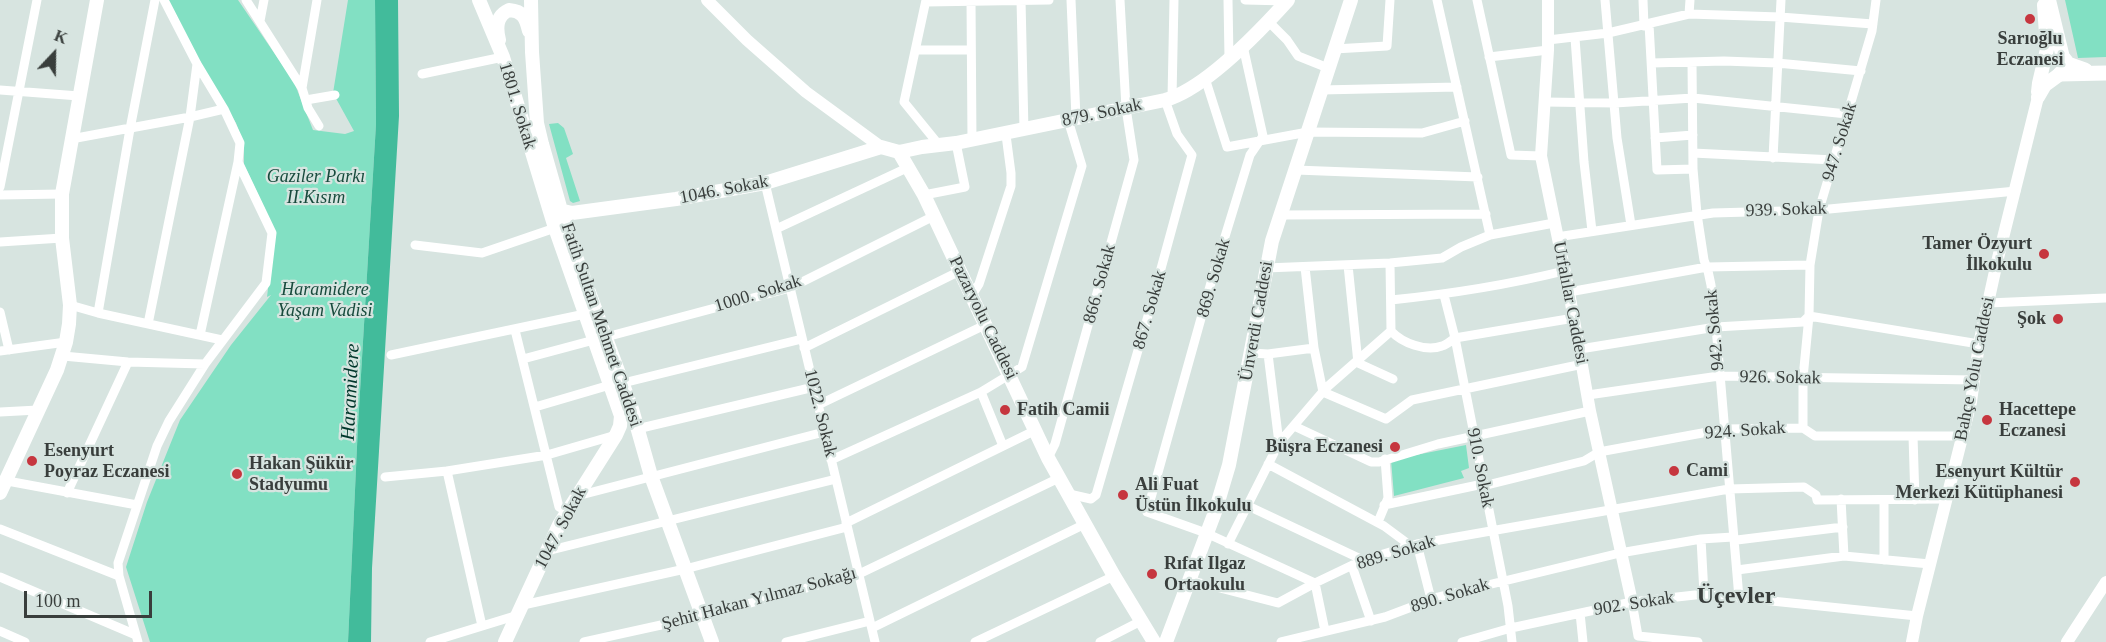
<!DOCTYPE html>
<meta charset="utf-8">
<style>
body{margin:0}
#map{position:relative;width:2106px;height:642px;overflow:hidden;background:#d7e4e0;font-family:"Times New Roman",serif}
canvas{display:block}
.north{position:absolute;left:24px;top:24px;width:60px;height:60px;-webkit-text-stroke:4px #d7e4e0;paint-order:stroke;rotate:22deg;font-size:16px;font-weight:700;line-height:24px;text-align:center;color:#393e3c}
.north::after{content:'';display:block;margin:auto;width:21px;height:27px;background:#393e3c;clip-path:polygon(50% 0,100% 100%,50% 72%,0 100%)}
.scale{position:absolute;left:24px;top:591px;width:128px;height:27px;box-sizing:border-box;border:3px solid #393e3c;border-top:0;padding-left:8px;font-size:18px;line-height:21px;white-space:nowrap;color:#393e3c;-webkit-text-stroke:4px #d7e4e0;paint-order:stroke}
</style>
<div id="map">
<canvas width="2106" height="642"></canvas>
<div class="north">K</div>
<div class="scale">100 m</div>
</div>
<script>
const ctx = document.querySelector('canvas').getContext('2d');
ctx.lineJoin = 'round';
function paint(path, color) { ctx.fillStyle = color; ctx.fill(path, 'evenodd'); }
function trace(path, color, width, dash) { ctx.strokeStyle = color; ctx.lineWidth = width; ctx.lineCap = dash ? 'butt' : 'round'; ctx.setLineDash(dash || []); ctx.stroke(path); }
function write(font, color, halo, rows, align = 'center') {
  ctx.font = font + ' "Times New Roman",serif'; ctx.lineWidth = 4.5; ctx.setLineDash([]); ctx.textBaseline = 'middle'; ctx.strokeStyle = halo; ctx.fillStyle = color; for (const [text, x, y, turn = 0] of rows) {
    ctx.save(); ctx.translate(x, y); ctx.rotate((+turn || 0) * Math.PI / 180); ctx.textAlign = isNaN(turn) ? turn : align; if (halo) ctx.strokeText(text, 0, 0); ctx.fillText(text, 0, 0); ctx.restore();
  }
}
const green = new Path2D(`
 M163,0H238L294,82L313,130L345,134L354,131L333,93L348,0H375L376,124L358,425L348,642H150L126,567L147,502L180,420L231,345L271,295L267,297L275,231L244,164V146L236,123Z
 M2065,0H2106V57L2078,58Z
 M558,123L564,128L573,154L566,158L580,201L573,203L570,201L549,124Z
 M1466,445L1469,468L1461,471L1464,478L1394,496L1391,460Z`);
const water = new Path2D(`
 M375,0H398L399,116L372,568L371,642H348L358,425L376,124Z`);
const minor = new Path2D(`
 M246,0L302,88L308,108L319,126
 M926,0L904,102L939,145
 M971,0L972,141
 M1021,0L1024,130
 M1071,0L1076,118
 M1228,0L1229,58
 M1245,0L1287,1
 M1437,0L1490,235
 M1477,0L1511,155L1541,156
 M1605,0L1617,138L1631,225
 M1643,0L1644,26
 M926,2L1049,0
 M1689,14L1690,0
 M260,21L264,0
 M1268,21L1287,40L1298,56L1328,68
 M1649,24L1657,170L1693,169
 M1575,38L1584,162L1592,231
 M1548,40L1608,33L1689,14L1780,17L1873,24
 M1243,46L1263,136L1250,155L1212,279L1147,512L1206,533L1315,583L1325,631
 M1334,49L1387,46L1390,0
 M916,50H971
 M1489,57L1548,50
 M1692,62L1693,169L1697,214L1704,260L1708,271L1711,285L1716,327L1739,598
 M1652,63L1724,61L1777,63L1861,71
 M422,74L503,57
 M1205,78L1227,147L1308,132L1422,133L1465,121
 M302,88L317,0
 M0,90L79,96
 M1321,90L1457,87
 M1172,98L1174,0
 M306,100L335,95
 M1544,102L1615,103L1693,98L1847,114
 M1655,138L1693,135
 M71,139L190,117L224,109L197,64L164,0
 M1693,153L1834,160
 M1773,158L1781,0
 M1296,170L1478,177
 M765,183L875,642
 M0,187L37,0
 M0,195L62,194
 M924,195L965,187L956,143
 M1281,215L1486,214
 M776,229L909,167
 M1557,237L1713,213L1819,210L2016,191
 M0,242L62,238
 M415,245L482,253L555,228
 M1348,265L1358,363L1393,379
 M1305,267L1314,348L1323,392L1386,419L1412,400L1583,364
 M1266,268L1390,263L1442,258L1461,247L1490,235L1554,223
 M1569,292L1707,267L1810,265
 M972,295L979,284L1011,186V173L1006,135
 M1444,295L1455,338L1508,606L1512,642
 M1391,300C1450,294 1507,285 1564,271
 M1988,303L2106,298
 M70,305L98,313L222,340
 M0,312L9,350
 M98,313L130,129L155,0
 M148,324L190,117L197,64
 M515,330L559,507L567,511
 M1391,331C1402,343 1426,352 1442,346C1446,345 1451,341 1455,338L1574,318
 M200,335L238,162L240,143L224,109
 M606,337L790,288L934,216
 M804,348L960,271
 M1580,349L1716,327L1803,322L1809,316L1979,344
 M0,351L66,342
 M1252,353L1268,354L1314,348
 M1268,354L1279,443
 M391,355L585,314
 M63,356L128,362L205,364
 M523,359L594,340
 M623,383L802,339
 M981,392L1003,446
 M1588,395L1719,376L1974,380
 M818,405L987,324
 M535,407L610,385
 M0,412L38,410
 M1294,426L1371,462H1379L1438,444L1590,411
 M1803,428V378L1809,316L1810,265L1819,210L1872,31L1876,0
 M637,429L814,387
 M1913,436L1915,500
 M1048,458L1055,444L1134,160L1126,108L1120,0
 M831,460L981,392L1022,367L1082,166L1068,120
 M1268,464L1384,526L1407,543L1409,547
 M447,471L482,626
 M385,477L447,471L547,455L616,435
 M2,480L137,505
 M1483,486L1584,461L1599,452L1724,429L1803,428L1815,436H1962
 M67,493L128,362
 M1069,494L1091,499L1096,495L1150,309L1192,155L1177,134L1165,100
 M577,496L824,432
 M1841,499L1844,556
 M1884,500V560
 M1246,505L1363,560
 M1384,505L1483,484
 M1378,522L1388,498L1385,459
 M846,523L1036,430
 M0,529L119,576
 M1701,539L1704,594
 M1228,544L1279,443L1326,388L1391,331L1390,263
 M1417,544L1431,599
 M547,551L836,479
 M1352,566L1371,621
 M1737,570L1844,556L1930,564
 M0,577L136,635
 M1189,580L1278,603L1315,583L1363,560L1417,544L1729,489L1804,487L1816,495L1817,500L1946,499
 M1632,602L1638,636L1698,642
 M523,605L685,569L847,527
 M1580,613L1583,642
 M872,628L1085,524
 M0,631L25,642
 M138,642L119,576L118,563L157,446L169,421L205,364L266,283L272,233L238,162
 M430,642L518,615
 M584,642L702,616L859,574L1059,478
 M786,642L870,621
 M975,642L1114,576
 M1100,642L1141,621
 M1281,642L1385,617L1438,597L1620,553L1701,539L1733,537L1737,540L1843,527
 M1462,642L1511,628L1632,602L1704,594L1917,616`);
const tertiary = new Path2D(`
 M707,0L747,40L806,92L881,147
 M1548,0V50L1541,156L1569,292L1590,411L1632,602
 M1912,642L1917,616L1971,402L1979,344L1997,262L2038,97
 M2067,642L2106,582`);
const secondary = new Path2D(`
 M479,0L503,57L555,228L621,416L620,426L616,435L559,525L505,642
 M531,0L532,52L537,123L542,144L568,235L632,409L651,476L712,642
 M499,40C496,28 496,16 509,10C523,11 526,18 529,31
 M2038,92L2039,83L2047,49L2044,5
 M2038,97L2045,85L2060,74L2065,66L2049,0
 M899,152L924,195L1048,458L1114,576L1154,642
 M548,205L555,209L572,213L676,199L765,183L881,147L899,152L922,147L956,143L1165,100C1205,89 1260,31 1288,0
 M0,493L57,370L66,342L69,324L70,305L62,238V194L97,0
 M1166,642L1215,512L1229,465L1272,241L1351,0`);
const primary = new Path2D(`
 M2064,59L2068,64L2085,70
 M2060,74L2106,73`);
const markers = [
 [2030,19,6,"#c6363f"],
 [2044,254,6,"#c6363f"],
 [2058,319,6,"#c6363f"],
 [1005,410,6,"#c6363f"],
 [1987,420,6,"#c6363f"],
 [1395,447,6,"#c6363f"],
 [32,461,6,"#c6363f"],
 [1674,471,6,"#c6363f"],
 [237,474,6,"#c6363f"],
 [2075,482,6,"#c6363f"],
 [1123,495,6,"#c6363f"],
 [1152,574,6,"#c6363f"]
];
const poiNames = [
 ["Sarıoğlu",2030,39,"center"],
 ["Eczanesi",2030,60,"center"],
 ["Tamer Özyurt",2032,244,"right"],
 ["İlkokulu",2032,265,"right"],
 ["Şok",2046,319,"right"],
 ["Fatih Camii",1017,410],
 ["Hacettepe",1999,410],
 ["Eczanesi",1999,431],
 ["Büşra Eczanesi",1383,447,"right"],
 ["Esenyurt",44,451],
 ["Poyraz Eczanesi",44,472],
 ["Hakan Şükür",249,464],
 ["Stadyumu",249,485],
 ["Cami",1686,471],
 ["Esenyurt Kültür",2063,472,"right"],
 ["Merkezi Kütüphanesi",2063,493,"right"],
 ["Ali Fuat",1135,485],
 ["Üstün İlkokulu",1135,506],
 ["Rıfat Ilgaz",1164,564],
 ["Ortaokulu",1164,585]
];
const streetNames = [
 ["1801. Sokak",517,106,73],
 ["879. Sokak",1102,113,-12],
 ["947. Sokak",1840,142,-73],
 ["1046. Sokak",724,190,-11],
 ["939. Sokak",1786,210,-2],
 ["869. Sokak",1214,278,-74],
 ["866. Sokak",1100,284,-75],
 ["1000. Sokak",758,294,-17],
 ["Urfalılar Caddesi",1570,303,79],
 ["867. Sokak",1150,310,-74],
 ["Pazaryolu Caddesi",983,318,64],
 ["Ünverdi Caddesi",1257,321,-80],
 ["Fatih Sultan Mehmet Caddesi",601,325,71],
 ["942. Sokak",1715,330,-95],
 ["Bahçe Yolu Caddesi",1975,369,-79],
 ["926. Sokak",1780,378,1],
 ["1022. Sokak",820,413,76],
 ["924. Sokak",1745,431,-4],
 ["910. Sokak",1480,468,79],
 ["1047. Sokak",561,528,-62],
 ["889. Sokak",1396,553,-17],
 ["890. Sokak",1450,596,-17],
 ["Şehit Hakan Yılmaz Sokağı",759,599,-15],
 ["902. Sokak",1634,604,-9]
];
const parkNames = [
 ["Gaziler Parkı",316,177],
 ["II.Kısım",316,198],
 ["Haramidere",325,290],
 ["Yaşam Vadisi",325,311]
];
const waterNames = [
 ["Haramidere",351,392,-87]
];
const districtNames = [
 ["Üçevler",1736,597]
];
paint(green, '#82e0c3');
paint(water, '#42bb9b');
trace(minor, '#fff', 9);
trace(tertiary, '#fff', 12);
trace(secondary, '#fff', 14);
trace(primary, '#fff', 15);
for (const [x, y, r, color] of markers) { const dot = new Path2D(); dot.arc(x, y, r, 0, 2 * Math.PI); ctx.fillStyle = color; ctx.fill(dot); trace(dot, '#d7e4e0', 2); }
write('bold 18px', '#393e3c', '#d7e4e0', poiNames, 'left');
write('18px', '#393e3c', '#d7e4e0', streetNames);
write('italic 18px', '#184b3d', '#d7e4e0', parkNames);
write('italic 20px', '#00372b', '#d7e4e0', waterNames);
write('bold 24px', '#393e3c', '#d7e4e0', districtNames);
</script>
